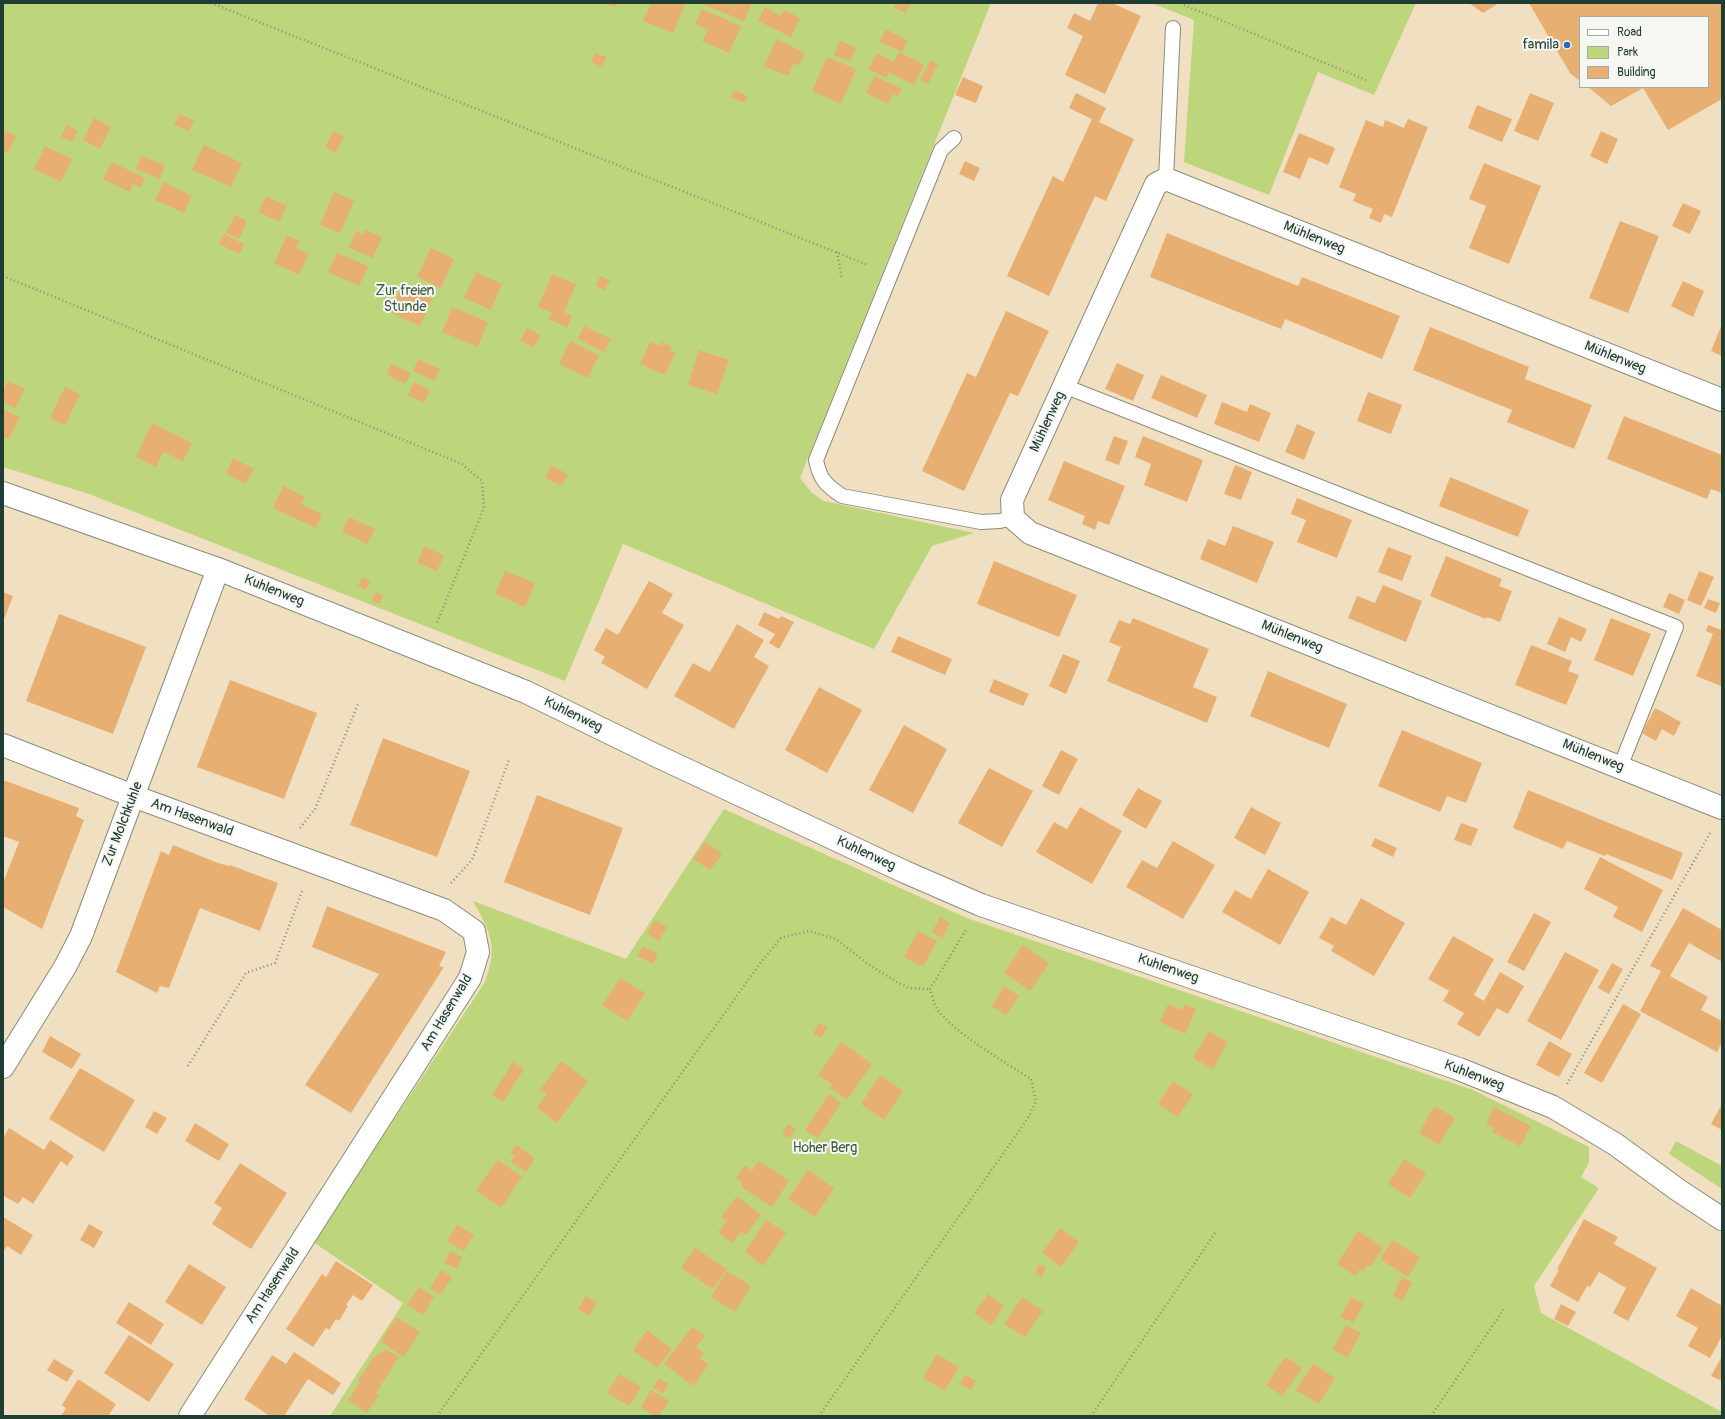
<!DOCTYPE html>
<meta charset="utf-8">
<style>
body{margin:0}
#map{position:relative;width:1725px;height:1419px;overflow:hidden;background:#f1dfc1;font-family:Pangolin,sans-serif}
canvas{display:block}
.frame{position:absolute;inset:0;border:4px solid #1f3d34;pointer-events:none}
.legend{position:absolute;left:1579px;top:16px;width:130px;height:72px;box-sizing:border-box;background:#f6f6f2;border:1px solid #a0aca6;margin:0;padding:5px 7px;list-style:none;font-size:12px;color:#1f3d34}
.legend li{display:flex;align-items:center;gap:8px;height:20px}
.legend b{width:20px;border:1px solid #a0aca6}
</style>
<div id="map">
<canvas width="1725" height="1419"></canvas>
<div class="frame"></div>
<ul class="legend">
<li><b style="height:5px;background:#fff"></b>Road</li>
<li><b style="height:11px;background:#bdd67b"></b>Park</li>
<li><b style="height:11px;background:#e7b072"></b>Building</li>
</ul>
</div>
<script>
const ctx = document.querySelector('canvas').getContext('2d');
ctx.lineJoin = 'round';
function paint(path, color) { ctx.fillStyle = color; ctx.fill(path, 'evenodd'); }
function trace(path, color, width, dash) { ctx.strokeStyle = color; ctx.lineWidth = width; ctx.lineCap = dash ? 'butt' : 'round'; ctx.setLineDash(dash || []); ctx.stroke(path); }
function write(font, color, halo, rows, align = 'center') {
  ctx.font = font + ' Pangolin,sans-serif'; ctx.lineWidth = 4; ctx.setLineDash([]); ctx.textBaseline = 'middle'; ctx.strokeStyle = halo; ctx.fillStyle = color; for (const [text, x, y, turn = 0] of rows) {
    ctx.save(); ctx.translate(x, y); ctx.rotate((+turn || 0) * Math.PI / 180); ctx.textAlign = isNaN(turn) ? turn : align; if (halo) ctx.strokeText(text, 0, 0); ctx.fillText(text, 0, 0); ctx.restore();
  }
}
const green = new Path2D(`
 M3,3H991L800,478L812,493L824,501L974,533L932,546L874,649L623,544L565,681L89,494L3,467Z
 M1152,3H1416L1374,95L1318,72L1269,195L1184,162L1194,20Z
 M724,809L967,918L1473,1090L1589,1147V1162L1581,1177L1599,1188L1534,1286L1541,1313L1722,1412V1416H330L403,1303L313,1242L485,982C498,945 491,934 473,901L626,959Z
 M1676,1141L1722,1166V1189L1669,1154Z`);
const building = new Path2D(`
 M603,3H617L615,7Z
 M651,3H686L673,33L643,21Z
 M700,3H752L744,21Z
 M896,3H911L905,13L894,8Z
 M1098,3H1112L1141,16L1105,94L1065,75L1083,36L1067,28L1074,13L1090,21Z
 M1469,3H1499L1483,13Z
 M1529,3H1722V99L1668,130L1643,88L1611,106L1588,87H1708V17H1580V81L1570,73Z
 M765,7L780,16L784,10L800,18L791,37L758,21Z
 M702,9L741,26L729,53L702,41L708,30L695,24Z
 M886,29L908,41L902,52L880,42Z
 M777,39L805,53L799,65L794,63L788,76L764,66Z
 M840,41L856,48L850,61L834,55Z
 M899,52L924,65L914,85L889,72L886,78L868,69L877,53L894,62Z
 M595,53L606,57L602,67L591,62Z
 M827,57L856,69L841,104L812,91Z
 M930,61L938,64L928,84L920,80Z
 M875,76L902,89L898,97L893,94L888,104L866,93Z
 M963,77L983,86L976,103L955,95Z
 M734,90L747,96L745,103L731,97Z
 M1076,93L1106,108L1099,122L1134,139L1106,201L1095,196L1049,296L1007,276L1053,176L1063,182L1092,119L1069,108Z
 M1530,93L1554,103L1538,141L1514,131Z
 M1477,105L1512,119L1502,142L1468,128Z
 M179,114L194,120L189,131L174,125Z
 M94,118L111,127L100,149L83,140Z
 M1408,119L1428,127L1392,217L1384,214L1381,223L1369,218L1373,209L1353,201L1356,194L1339,187L1366,120L1383,127L1385,120L1404,128Z
 M67,125L78,131L72,142L61,137Z
 M3,130L16,136L8,153L3,151Z
 M333,131L344,137L336,153L325,147Z
 M1601,131L1618,139L1607,164L1590,156Z
 M1299,133L1335,148L1328,165L1309,157L1300,179L1283,172Z
 M204,145L242,163L231,187L192,170Z
 M45,146L72,159L61,182L34,169Z
 M141,156L165,165L160,179L136,169Z
 M965,161L980,168L974,181L959,174Z
 M112,162L145,178L141,188L133,184L130,192L103,179Z
 M1484,163L1541,186L1509,264L1469,248L1486,206L1469,199Z
 M164,182L192,196L184,213L155,200Z
 M334,192L354,201L340,233L320,225Z
 M266,196L287,206L279,222L259,212Z
 M1683,203L1701,211L1690,234L1672,226Z
 M235,215L247,221L239,239L226,233Z
 M1620,221L1659,236L1628,313L1589,298Z
 M365,230L382,237L373,258L349,248L356,231L363,234Z
 M1167,233L1298,286L1302,277L1400,316L1382,359L1285,319L1281,329L1150,277Z
 M224,234L244,244L240,254L219,244Z
 M287,235L299,241L296,248L309,254L299,275L274,263Z
 M431,248L454,259L441,288L417,277Z
 M337,253L368,266L359,286L328,272Z
 M476,272L502,284L491,310L464,298Z
 M552,274L576,284L564,312L572,316L567,328L549,319L552,313L538,307Z
 M600,276L610,280L605,290L596,286Z
 M1683,281L1704,291L1693,317L1671,306Z
 M402,286L432,299L420,326L390,312Z
 M452,307L488,322L478,347L442,332Z
 M1006,311L1049,331L1018,396L1010,393L964,491L922,471L967,373L976,377Z
 M1722,324V356L1711,351Z
 M584,326L611,339L604,352L578,339Z
 M1430,327L1529,367L1525,379L1592,405L1574,449L1507,422L1512,410L1413,370Z
 M527,328L540,335L534,347L520,341Z
 M570,341L599,355L588,378L559,364Z
 M650,342L660,346L662,342L672,347L670,351L675,353L665,375L640,364Z
 M699,350L729,360L717,394L688,385Z
 M418,359L440,369L435,381L413,371Z
 M1117,363L1144,375L1133,401L1105,389Z
 M391,364L411,373L405,384L386,374Z
 M1161,375L1207,395L1197,418L1151,398Z
 M8,381L25,389L15,408L3,402V391Z
 M414,382L430,390L424,403L408,395Z
 M65,387L80,394L65,425L50,418Z
 M1368,392L1402,405L1391,434L1357,421Z
 M1222,402L1247,412L1250,404L1271,413L1259,442L1214,424Z
 M3,409L20,417L9,439L3,436Z
 M1624,416L1722,455V493L1711,489L1707,499L1607,459Z
 M152,423L192,443L183,461L163,452L156,467L136,457Z
 M1297,424L1315,432L1304,460L1285,452Z
 M1114,436L1128,441L1119,465L1105,460Z
 M1143,436L1203,460L1187,502L1144,485L1151,464L1135,457Z
 M233,458L254,469L246,484L226,474Z
 M1064,461L1125,486L1109,525L1098,521L1095,530L1082,524L1085,516L1048,500Z
 M1235,465L1252,472L1241,500L1224,494Z
 M551,466L568,474L562,486L545,478Z
 M1450,477L1529,510L1518,537L1439,506Z
 M283,486L305,497L301,504L322,514L316,528L273,508Z
 M1297,498L1352,520L1337,558L1297,542L1306,520L1291,514Z
 M349,517L375,529L367,544L342,532Z
 M1233,526L1274,542L1257,583L1200,559L1208,539L1225,546Z
 M424,547L444,555L437,571L417,563Z
 M1388,547L1412,556L1402,581L1378,572Z
 M1446,556L1502,579L1499,586L1512,591L1500,622L1487,617L1486,619L1430,596Z
 M994,561L1077,595L1059,637L977,604Z
 M505,571L535,583L525,607L495,594Z
 M1699,571L1714,577L1701,606L1687,600Z
 M363,577L370,581L366,590L358,586Z
 M649,581L673,594L662,613L684,625L647,689L601,663L605,657L594,650L606,628L618,635Z
 M1383,585L1422,601L1406,642L1348,618L1357,596L1375,603Z
 M3,592L13,596L3,622Z
 M376,592L383,595L379,604L371,600Z
 M1669,593L1685,600L1679,614L1663,607Z
 M1708,599L1720,603L1716,613L1704,608Z
 M764,612L779,619L781,616L794,622L779,649L769,643L775,634L758,625Z
 M59,614L146,647L113,734L26,701Z
 M1559,617L1587,629L1581,642L1571,637L1565,652L1547,644Z
 M1133,618L1209,649L1193,687L1217,697L1207,723L1107,681L1121,647L1109,642L1119,620L1130,624Z
 M1611,618L1651,634L1633,676L1594,660Z
 M737,624L764,640L754,657L769,666L734,729L674,696L693,663L710,672Z
 M1708,625L1722,630L1721,686L1696,676L1713,634L1706,631Z
 M898,636L952,659L945,675L891,652Z
 M1531,645L1572,661L1568,671L1579,675L1566,705L1515,685Z
 M1063,654L1080,661L1066,694L1049,686Z
 M1268,671L1347,704L1329,748L1250,716Z
 M994,679L1029,694L1023,706L989,692Z
 M230,680L317,713L284,799L197,767Z
 M819,687L862,710L827,773L785,750Z
 M1655,708L1681,722L1674,736L1662,729L1656,741L1642,733Z
 M904,725L947,749L913,813L869,790Z
 M1402,730L1482,763L1466,803L1447,796L1440,812L1378,786Z
 M383,738L470,771L437,857L350,825Z
 M1061,750L1078,759L1059,795L1042,786Z
 M989,768L1033,791L1002,847L958,823Z
 M3,780L79,808L76,816L84,820L42,929L3,907V883L19,842L3,836Z
 M1138,788L1162,801L1146,829L1122,815Z
 M1528,790L1683,853L1672,880L1606,854L1605,856L1567,841L1563,849L1513,828Z
 M537,795L623,828L590,915L504,882Z
 M1080,807L1122,831L1092,884L1036,852L1054,822L1067,829Z
 M1251,807L1281,823L1265,855L1234,838Z
 M1461,823L1478,829L1471,846L1454,840Z
 M1375,838L1397,848L1393,857L1371,846Z
 M1173,841L1215,865L1183,919L1126,887L1142,860L1157,868Z
 M705,842L722,854L710,870L693,859Z
 M173,845L218,863L229,866L230,865L278,883L260,931L200,908L169,988L160,986L157,993L116,972L161,851L169,855Z
 M1600,857L1663,890L1642,932L1613,917L1618,907L1584,889Z
 M1268,869L1309,892L1280,945L1222,912L1235,890L1251,899Z
 M1361,898L1405,923L1374,976L1331,951L1334,946L1319,938L1331,917L1346,925Z
 M327,906L446,952L439,966L444,967L351,1113L305,1085L379,974L312,947Z
 M1683,908L1722,930V962L1689,943L1670,976L1708,997L1701,1010L1722,1021V1042L1717,1052L1640,1011L1661,971L1650,966Z
 M1534,913L1551,922L1524,971L1507,962Z
 M940,917L950,923L942,938L932,932Z
 M655,920L667,927L659,941L647,934Z
 M918,931L937,941L923,967L904,957Z
 M1453,936L1494,959L1474,995L1484,1001L1500,972L1524,986L1508,1014L1497,1008L1479,1037L1457,1024L1464,1013L1443,1001L1449,991L1428,979Z
 M1023,945L1049,963L1030,991L1004,973Z
 M643,946L658,954L653,964L637,956Z
 M1565,952L1599,970L1561,1040L1527,1021Z
 M1612,963L1623,969L1609,994L1598,988Z
 M620,978L645,993L627,1021L602,1005Z
 M1004,986L1019,996L1006,1015L992,1006Z
 M1168,1004L1182,1010L1185,1004L1196,1009L1185,1034L1160,1022Z
 M1623,1004L1641,1014L1602,1083L1584,1073Z
 M819,1023L827,1027L821,1038L813,1034Z
 M1209,1031L1228,1042L1213,1069L1193,1058Z
 M50,1036L81,1054L72,1069L42,1052Z
 M1549,1041L1572,1054L1559,1077L1536,1065Z
 M841,1042L872,1064L847,1100L830,1088L832,1084L818,1075Z
 M561,1061L588,1081L557,1123L537,1108L547,1094L540,1090Z
 M513,1062L524,1069L503,1102L492,1095Z
 M80,1068L135,1100L104,1152L49,1119Z
 M880,1075L903,1091L884,1120L861,1104Z
 M1173,1081L1193,1094L1178,1117L1158,1104Z
 M829,1094L841,1103L818,1138L805,1130Z
 M1722,1104V1130L1711,1124Z
 M1434,1106L1455,1118L1439,1145L1419,1133Z
 M1494,1107L1531,1126L1520,1146L1492,1132L1494,1128L1486,1124Z
 M154,1111L167,1118L157,1134L145,1127Z
 M195,1123L229,1144L219,1161L185,1141Z
 M788,1124L795,1129L790,1138L782,1134Z
 M9,1128L44,1150L50,1140L74,1156L67,1166L61,1161L33,1204L23,1197L18,1204L4,1196L3,1199V1138Z
 M516,1145L535,1158L526,1172L511,1162L515,1156L510,1153Z
 M1404,1159L1426,1173L1410,1198L1388,1184Z
 M498,1160L522,1177L501,1208L476,1190Z
 M759,1161L789,1181L772,1207L741,1187L743,1184L736,1178L745,1165L752,1171Z
 M240,1163L287,1193L251,1249L212,1224L222,1208L214,1203Z
 M808,1170L834,1188L815,1217L788,1199Z
 M737,1196L761,1215L746,1235L741,1232L732,1243L718,1232L727,1221L721,1217Z
 M3,1217L33,1235L21,1255L7,1246L3,1253Z
 M1584,1219L1618,1237L1614,1244L1657,1268L1628,1321L1613,1313L1626,1288L1599,1272L1590,1287L1587,1286L1578,1302L1550,1286L1559,1270L1557,1269Z
 M766,1220L786,1233L763,1266L745,1252Z
 M89,1224L103,1232L94,1248L80,1240Z
 M457,1225L474,1235L464,1251L447,1241Z
 M1060,1228L1079,1242L1061,1267L1042,1253Z
 M1358,1231L1383,1247L1371,1267L1367,1265L1363,1272L1360,1269L1355,1276L1337,1264Z
 M1392,1240L1420,1257L1408,1277L1380,1259Z
 M695,1248L727,1269L713,1289L681,1268Z
 M450,1251L462,1257L457,1269L444,1263Z
 M336,1261L373,1285L362,1301L353,1295L346,1305L348,1306L339,1321L336,1319L329,1330L326,1328L313,1347L286,1329L322,1274L326,1277Z
 M189,1264L226,1287L202,1325L165,1302Z
 M1039,1264L1046,1267L1042,1277L1035,1274Z
 M441,1270L452,1277L441,1295L430,1288Z
 M727,1271L751,1286L735,1312L711,1297Z
 M1402,1277L1412,1282L1403,1301L1393,1296Z
 M419,1287L434,1297L423,1315L407,1305Z
 M1691,1288L1722,1306V1336L1710,1358L1688,1346L1698,1328L1676,1316Z
 M988,1294L1004,1306L991,1325L974,1313Z
 M586,1296L597,1303L589,1316L578,1309Z
 M1022,1297L1043,1311L1025,1337L1004,1324Z
 M1351,1297L1364,1304L1353,1323L1340,1317Z
 M129,1302L164,1324L151,1345L116,1323Z
 M1561,1304L1576,1312L1568,1326L1554,1319Z
 M396,1317L420,1332L404,1357L381,1342Z
 M1346,1325L1361,1333L1347,1358L1333,1349Z
 M692,1327L705,1336L696,1347L704,1353L700,1358L709,1364L693,1386L664,1364Z
 M647,1330L672,1349L657,1368L633,1350Z
 M129,1335L174,1364L149,1402L104,1373Z
 M386,1349L399,1357L376,1393L379,1395L367,1413L348,1400L360,1382L358,1381L373,1358Z
 M294,1352L341,1383L333,1395L308,1379L284,1416H270L244,1399L272,1355L286,1364Z
 M937,1354L959,1367L945,1391L923,1378Z
 M1722,1356V1381L1711,1376Z
 M1285,1357L1302,1368L1282,1396L1266,1385Z
 M54,1359L74,1371L67,1382L47,1370Z
 M1313,1364L1335,1378L1319,1404L1296,1390Z
 M619,1374L641,1387L629,1406L607,1393Z
 M965,1375L976,1381L971,1390L960,1384Z
 M659,1378L669,1384L663,1394L653,1388Z
 M78,1379L116,1404L108,1416H61L66,1408L62,1405Z
 M651,1390L669,1401L659,1416H654L641,1407Z`);
const path = new Path2D(`
 M211,3L868,265
 M1184,5L1366,80
 M837,252L842,279
 M3,276L462,464L482,481L484,508L436,625
 M300,828L315,809L358,704
 M451,883L472,860L509,760
 M188,1066L246,973L275,963L303,889
 M1567,1084L1710,833
 M437,1416L761,962L781,938L809,931L836,939L868,964L897,982L909,988L930,989
 M819,1416L1028,1118L1036,1101L1031,1079C1006,1063 953,1032 937,1009C934,1004 932,995 930,989L966,930
 M1091,1416L1215,1233
 M1431,1416L1504,1309`);
const service = new Path2D(`
 M954,138L941,150L816,460C820,480 826,485 842,496L981,522L1000,521L1013,518
 M1166,179L1173,28
 M1064,386L1676,627L1620,767`);
const minor = new Path2D(`
 M1722,400L1166,179L1156,184L1012,500L1013,518L1030,533L1722,808
 M3,493L218,569L526,692L657,756L905,872L981,905L1459,1069L1553,1107L1615,1144L1678,1190L1722,1219
 M3,745L133,796L444,910L474,931L478,952L470,978L190,1416
 M3,1067L65,967L81,936L218,569`);
const markers = [
 [1567,45,4,"#1f6fb2"]
];
const poiNames = [
 ["famila",1559,45]
];
const streetNames = [
 ["Mühlenweg",1314,238,22],
 ["Mühlenweg",1615,358,22],
 ["Mühlenweg",1048,422,-65],
 ["Kuhlenweg",274,591,22],
 ["Mühlenweg",1292,637,22],
 ["Kuhlenweg",573,715,26],
 ["Mühlenweg",1593,756,22],
 ["Am Hasenwald",192,818,20],
 ["Zur Molchkuhle",123,824,-69],
 ["Kuhlenweg",866,854,25],
 ["Kuhlenweg",1168,969,19],
 ["Am Hasenwald",447,1013,-59],
 ["Kuhlenweg",1474,1076,21],
 ["Am Hasenwald",273,1286,-57]
];
const parkNames = [
 ["Zur freien",405,291],
 ["Stunde",405,307],
 ["Hoher Berg",825,1148]
];
paint(green, '#bdd67b');
paint(building, '#e7b072');
trace(service, '#888e7a', 16);
trace(minor, '#888e7a', 24);
trace(path, '#888e7a', 2.5, [1, 3]);
trace(service, '#fff', 14);
trace(minor, '#fff', 22);
for (const [x, y, r, color] of markers) { const dot = new Path2D(); dot.arc(x, y, r, 0, 2 * Math.PI); ctx.fillStyle = color; ctx.fill(dot); trace(dot, '#f6f6f2', 1.5); }
write('14px', '#1f3d34', '#f6f6f2', poiNames, 'right');
write('14px', '#1f3d34', '#f6f6f2', streetNames);
write('14px', '#3f5c42', '#f6f6f2', parkNames);
</script>
